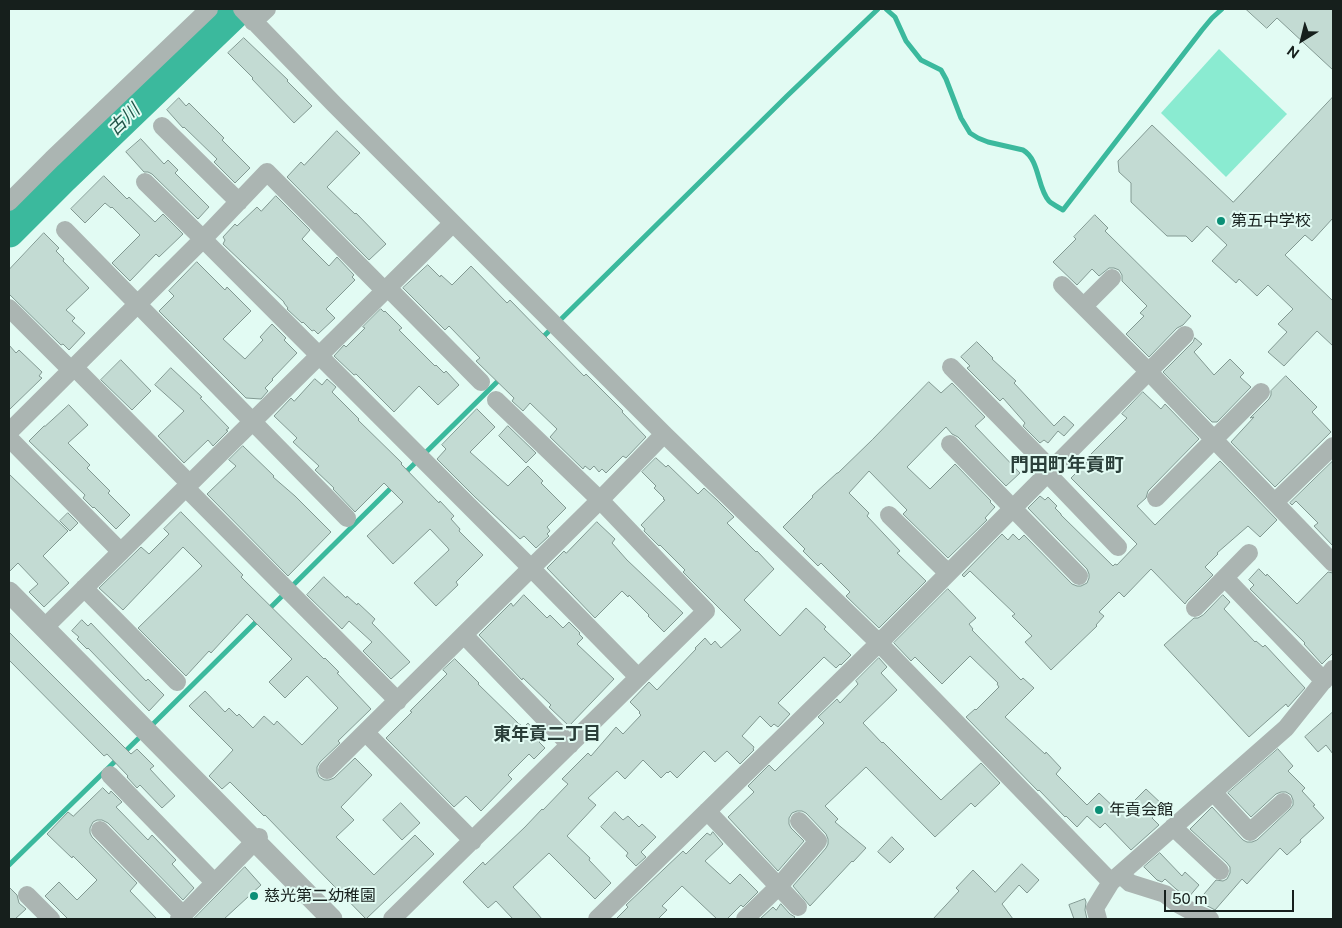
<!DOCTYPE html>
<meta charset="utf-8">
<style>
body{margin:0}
#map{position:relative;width:1342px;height:928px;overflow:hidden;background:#e2fbf3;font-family:"Public Sans",sans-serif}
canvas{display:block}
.frame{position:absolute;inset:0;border:10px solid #161f1c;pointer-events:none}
.north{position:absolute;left:1277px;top:15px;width:50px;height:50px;-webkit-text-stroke:4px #e2fbf3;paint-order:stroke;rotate:216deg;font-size:14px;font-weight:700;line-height:20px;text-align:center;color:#161f1c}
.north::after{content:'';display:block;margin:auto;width:18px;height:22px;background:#161f1c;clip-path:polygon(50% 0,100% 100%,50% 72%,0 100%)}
.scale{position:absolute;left:1164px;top:890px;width:130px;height:22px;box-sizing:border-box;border:2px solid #161f1c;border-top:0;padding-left:6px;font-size:15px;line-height:18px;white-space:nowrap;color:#161f1c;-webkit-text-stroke:4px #e2fbf3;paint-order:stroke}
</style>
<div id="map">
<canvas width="1342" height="928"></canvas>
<div class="frame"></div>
<div class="north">N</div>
<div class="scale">50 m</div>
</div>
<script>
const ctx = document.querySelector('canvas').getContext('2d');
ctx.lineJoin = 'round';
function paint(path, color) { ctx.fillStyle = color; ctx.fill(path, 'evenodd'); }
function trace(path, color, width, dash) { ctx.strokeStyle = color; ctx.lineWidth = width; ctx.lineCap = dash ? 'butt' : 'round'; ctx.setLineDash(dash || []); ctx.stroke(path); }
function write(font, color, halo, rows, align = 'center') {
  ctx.font = font + ' "Public Sans","Noto Sans JP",sans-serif'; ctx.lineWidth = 4; ctx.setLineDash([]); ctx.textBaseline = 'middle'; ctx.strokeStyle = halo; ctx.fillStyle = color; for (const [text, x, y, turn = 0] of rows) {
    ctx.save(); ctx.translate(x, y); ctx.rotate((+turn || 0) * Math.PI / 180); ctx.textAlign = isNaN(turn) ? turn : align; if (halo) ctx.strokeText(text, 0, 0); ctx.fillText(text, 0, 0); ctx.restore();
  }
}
const green = new Path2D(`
 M1219,49L1287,114L1226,177L1161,113Z`);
const stream = new Path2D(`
 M886,9L895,17L906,41L921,60L941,70L946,79L961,118L970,133L978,138L988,142L1023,150C1040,160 1037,188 1049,201C1052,204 1058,207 1063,210L1202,30L1212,18L1222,9
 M541,339L787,96L878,9
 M404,474L501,378
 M268,610L393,486
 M149,728L260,618
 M9,865L143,734`);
const river = new Path2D(`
 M9,232L62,179L239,9`);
const building = new Path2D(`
 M1246,9H1333V70L1277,18L1267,28Z
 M244,38L288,80L287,81L312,106L294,123L252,79L253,78L228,53Z
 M1333,97V218L1312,241L1305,235L1285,255L1333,301V346L1317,331L1284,366L1268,352L1287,332L1278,324L1293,309L1268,285L1257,296L1239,279L1236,283L1212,261L1227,245L1207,226L1192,242L1186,236H1167L1131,202V183L1119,172L1118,161L1152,125L1233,202Z
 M179,98L186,106L189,103L224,138L222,140L250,168L235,183L214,162L217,159L184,127L183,128L167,110Z
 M337,131L360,153L327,187L355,214L356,213L386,244L369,260L287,177L301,162L304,165Z
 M141,139L164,164L168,160L178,170L175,173L209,207L198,219L152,174L148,172H144L126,152Z
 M104,176L127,199L129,197L155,222L163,214L183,234L159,257L156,254L130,281L112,263L140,235L112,207L111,208L105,203L85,223L71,209Z
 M276,196L310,230L302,239L329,266L337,257L354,275L352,277L355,280L326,309L335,318L318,334L314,330L312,331L303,322L302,323L287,309L288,308L284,303V302L223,244L225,240L223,237L235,224L237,226L257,207L261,211Z
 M1095,215L1108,228L1105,231L1191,316L1183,325L1177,328L1149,357L1126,334L1144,316L1140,313L1147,306L1122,281V275L1119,270L1114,268H1109L1099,276L1092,269L1077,285L1053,262L1076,239L1074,237Z
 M44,233L59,248L56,251L64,259L63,261L89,288L66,310L75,318L72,321L85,333L69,350L63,344L61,345L9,294V270Z
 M197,262L225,290L227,287L251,311L223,339L245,359L263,340L260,337L272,324L286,338L284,340L297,353L272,379L273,380L265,388L268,391L261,399L246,398L159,311L174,296L169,291Z
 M428,265L440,277L441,275L452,285L471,266L507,303L510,300L584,376L586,374L623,411L622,412L646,437L626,458L623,456L606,473L602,469L599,472L594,466L590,470L585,466L583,469L550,437L557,429L530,403L523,411L512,401L514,398L476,361L480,358L449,326L445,330L403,288Z
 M381,309L384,312L385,311L402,328L399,330L435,366L436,365L444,373L446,371L459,385L438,405L419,386L394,412L356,374L354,375L334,356L344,345L346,347L365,328L363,327Z
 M1195,338L1202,344L1194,352L1214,375L1230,359L1244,373L1240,377L1251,387L1217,422H1212L1163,372L1193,342Z
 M977,342L993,358L992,359L1016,381L1014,383L1054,426L1064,416L1074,425L1064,436L1058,431L1048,443L1044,440L1040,443L1023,426L1025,423L1003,398L1000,401L967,368L970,366L961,357Z
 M9,345L16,353L19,350L42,372L39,376L42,378L9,410Z
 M121,360L151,391L132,410L101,380Z
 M171,368L202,397L200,398L229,428L226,430L228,431L213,446L208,440L184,463L158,436L184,411L155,385Z
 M1286,376L1317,407L1312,412L1331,432L1275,487L1231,442L1254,417L1250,418L1269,399L1271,395V391Z
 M315,379L322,385L327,379L336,387L332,392L359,419L358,420L402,463L401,464L439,503L440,501L454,516L451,519L460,529L459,531L483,555L456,582L458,585L436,606L414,583L449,550L448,548L430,529L393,564L367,536L403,502L384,483L355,512L333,489L334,488L315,470L319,466L293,442L297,438L274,416L291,398L294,401Z
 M929,382L941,393L952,383L985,417L975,426L1020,473L1006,486L958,437L952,434L946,427L907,467L930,489L955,464L991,501L990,502L995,507L985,518L987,520L948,558L903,514L907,510L869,471L849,493L869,513L867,516L900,551L897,553L926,581L879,628L846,596L850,592L821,563L818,566L803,551L805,549L783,527L813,497L812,496L837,473H838L872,440Z
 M1143,392L1161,409L1165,404L1199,439L1148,491L1146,498L1137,506L1155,525L1220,461L1277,520L1260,537L1248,526L1217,553L1218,554L1205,567L1213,575L1187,601L1185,604L1151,569L1124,597L1119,592L1099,612L1104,616L1096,625L1097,626L1051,670L1025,642L1032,636L1012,616L1015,614L970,571L964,577L962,575L1002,534L1008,540L1013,534L1019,540L1024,535L1072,584L1077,586H1081L1087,583L1089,578V574L1087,569L1028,508L1040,496L1045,500L1048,497L1057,506L1055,508L1061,514V515L1113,566L1115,564L1117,565L1137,544L1071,478L1087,462L1085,460L1127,418L1122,414Z
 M69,405L88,425L68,443L90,465L87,468L110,491L108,493L130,515L116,529L94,507L93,508L83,498L85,495L29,441L44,426H45Z
 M477,409L495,427L470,452L508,486L528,466L543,481L541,483L566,508L547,527L550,531L547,534L549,536L536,548L524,536L520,539L475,497L437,459L446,449L442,445Z
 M508,426L536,453L526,463L499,436Z
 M243,446L274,476L273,477L295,496L331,532L288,576L207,494L236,466L229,460Z
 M656,458L666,467L668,465L698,494L704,488L717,500L734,517L727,523L756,552L757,551L774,569L744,600L780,636L806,608L826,627L824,629L851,655L841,665L840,664L836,668L824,657L778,703L790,714L778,727L774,724L771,727L760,716L742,736L754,747L753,749L754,750L740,764L727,751L715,762L704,751L677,778L670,771L668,773L667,772L661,778L643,760L625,779L617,771L588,798L596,805L567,836L590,858L589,860L611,883L595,899L549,853L513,887L536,912L542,919H513L496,901L488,908L463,882L483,862L485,865L525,827L542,809L543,810L568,784L562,779L588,753L591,756L616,727L623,734L641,715L639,713L640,712L630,702L649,682L657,690L696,649L695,648L705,638L711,645L715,641L721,648L741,630L683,572L685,570L660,545L659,546L644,531L645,529L641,525L665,500L663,499L664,498L654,488L656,486L642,472Z
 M1333,461V546L1314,526L1318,523L1296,501L1292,505L1290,503Z
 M9,474L68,531L43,556L69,583L44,607L29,592L38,584L18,563L9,572Z
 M181,512L243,575L241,577L324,659L325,658L339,672L337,673L371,709L338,741L340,743L320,762L317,767V772L319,777L324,780H329L334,778L355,758L372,775L341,807L354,820L336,837L374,875L415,835L434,854L366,919L265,815L264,816L230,782L222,789L209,776L233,750L189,706L205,691L225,712L229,708L237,716L239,714L253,728L264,716L274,725L277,721L302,745L338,708L307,676L285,698L269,682L292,659L247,614L211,653L209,651L186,676L138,628L202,566L183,547L123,610L99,588L141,547L149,554L169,534L164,529Z
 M68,513L78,523L70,531L60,521Z
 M597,522L615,539L612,543L627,560L683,613L664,632L648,616L649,615L629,595L628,597L622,591L595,618L547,568L564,551L566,553Z
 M1259,569L1266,576L1267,574L1297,604L1328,572L1333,573V653L1322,664L1304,644L1305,643L1250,589L1254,585L1249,580Z
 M324,577L346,598L347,596L357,605L358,603L375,619L372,623L410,662L391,679L363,651L372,642L349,621L342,629L307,595Z
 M948,589L976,618L969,624L973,629L972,630L1021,680L1023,678L1034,688L1005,717L1045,754L1046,752L1061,768L1056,774L1087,805L1099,793L1121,814L1146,789L1165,807L1152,818L1159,825L1131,850L1105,823L1100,828L1087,816L1077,827L1066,816L1065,817L1039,790L1038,791L966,717L975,709L976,710L999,687L997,684L998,683L970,656L942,684L915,657L911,661L894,643Z
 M524,595L547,618L550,615L563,628L569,622L580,633L579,634L583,638L577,644L614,679L569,726L549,707L551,705L523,678L522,680L479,635L511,603L513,606Z
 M1223,595L1230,602L1224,609L1255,642L1256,641L1263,647L1265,645L1305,688L1288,707L1286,704L1249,737L1164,645L1194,618H1198L1203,615Z
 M82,620L88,626L91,623L146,681L148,679L164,695L149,711L88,648L87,649L77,639L79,637L72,631Z
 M9,632L131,754L137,749L154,766L150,769L175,796L162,808L140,785L137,788L127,777L128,776L107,754L104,756L9,660Z
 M879,658L887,667L881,673L897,690L863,723L882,743L883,742L941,800L981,763L1000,783L975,807L971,803L935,837L866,767L825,806L838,819L835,822L866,848L853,862L852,861L810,906L793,886L826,848L828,844V839L826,834L806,813L802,811H797L792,813L789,818V824L791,828L804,841L778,871L728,817L754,792L748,786L769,765L775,771L824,723L818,717L837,699L840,703L858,684L856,681Z
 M455,659L479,683L478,684L519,724L524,727L528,723L542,739L539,742L545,748L534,759L529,754L508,775L512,779L481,811L466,796L454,807L386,738L412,712L410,711L447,674L443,670Z
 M1333,712V754L1326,745L1318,752L1305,737Z
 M1278,749L1293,766L1288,771L1305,788L1302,791L1315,805L1313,806L1324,818L1300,840L1301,842L1287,855L1280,848L1247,884L1242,879L1215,910L1198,901L1216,880L1223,881L1227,879L1230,873V867L1227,863L1190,829L1212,807L1243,840L1247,842H1252L1257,840L1290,809L1293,805V800L1291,795L1286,792H1281L1276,794L1251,817L1228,793Z
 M103,788L109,794L111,791L122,802L116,807L148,840L152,835L176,860L172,864L194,888L183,900L108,823L102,820H97L93,822L90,828V833L92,837L137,883L130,891L157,919H68L45,896L59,882L77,900L97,880L73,856L72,858L47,834L68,812L73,816Z
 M401,803L420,823L402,840L383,820Z
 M615,812L623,820L628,816L639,827L642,824L656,837L641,852L646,857L636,866L626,856L628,853L601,827Z
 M713,832L723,844L705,861L730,884L740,874L758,892L743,907L741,905L727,919H717L682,886L662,906L667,910L658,919H616L628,907L626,905L683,851L686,854L707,833L710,835Z
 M892,837L904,849L890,863L878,852Z
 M1160,853L1182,876L1185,872L1199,885L1188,898L1176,889L1165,879L1162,882L1157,880L1144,867Z
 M1022,864L1039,880L1027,893L1019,885L1002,904L1013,919H933L959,891L956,888L973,870L995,892Z
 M245,867L261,885L224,919H196L195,918Z
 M9,887L17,895L19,903L26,909L15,919H9Z
 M1085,899L1086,902L1085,910L1087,919H1074L1069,905Z
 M781,904L790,914L795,917L793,919H760L773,907L776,910Z`);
const minor = new Path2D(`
 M242,9L334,104L664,434L879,643L1111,882
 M253,22L267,9
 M162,126L239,202
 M145,182L203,239L267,172L385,291
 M9,202L52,159L209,9
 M65,230L347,518
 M1062,285L1148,371L1333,563
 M388,288L481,382
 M1084,306L1112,278
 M9,308L71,370
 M74,367L190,484
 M951,367L1051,469
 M9,432L203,239L531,568L638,677
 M9,438L121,552
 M950,444L1079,576
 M1047,473L1118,547
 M186,488L398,701
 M1156,498L1261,392
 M1275,502L1333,446
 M889,515L948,573
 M1225,578L1324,681
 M84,588L177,682
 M1195,608L1249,553
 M44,628L453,223
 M464,635L570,745
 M366,733L473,841
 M327,770L600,500L664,434
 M110,775L214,882
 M1213,792L1250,832L1283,802
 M707,811L798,907
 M1173,827L1220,871
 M100,830L183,915
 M1120,874L1130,883L1165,894L1178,904L1191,911L1210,919
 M27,895L51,919
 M179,919L259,837
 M392,919L706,611L600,500L496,400
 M597,919L879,643L1185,335
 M745,919L779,886L818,841L799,821
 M1098,919L1095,908L1111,882L1286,728L1333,669`);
const tertiary = new Path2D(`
 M9,592L332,919`);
const markers = [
 [1221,221,5,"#0b8f76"],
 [1099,810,5,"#0b8f76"],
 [254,896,5,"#0b8f76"]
];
const poiNames = [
 ["第五中学校",1231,221],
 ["年貢会館",1109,810],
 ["慈光第二幼稚園",264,896]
];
const waterNames = [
 ["古川",124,120,-44]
];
const neighbourhoodNames = [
 ["東年貢二丁目",547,734]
];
const quarterNames = [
 ["門田町年貢町",1067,465]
];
paint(green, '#8aebd1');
trace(stream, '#3bb99d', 5);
trace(river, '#3bb99d', 31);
paint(building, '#c3dbd3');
trace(building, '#829992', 1);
trace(minor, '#abb5b2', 18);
trace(tertiary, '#abb5b2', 21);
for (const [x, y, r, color] of markers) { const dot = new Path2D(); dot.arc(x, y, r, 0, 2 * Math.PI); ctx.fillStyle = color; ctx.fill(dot); trace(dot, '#e2fbf3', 2); }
write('16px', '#161f1c', '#e2fbf3', poiNames, 'left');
write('italic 18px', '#205347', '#e2fbf3', waterNames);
write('bold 18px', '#2a3e39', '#e2fbf3', neighbourhoodNames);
write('bold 19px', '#2a3e39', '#e2fbf3', quarterNames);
</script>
